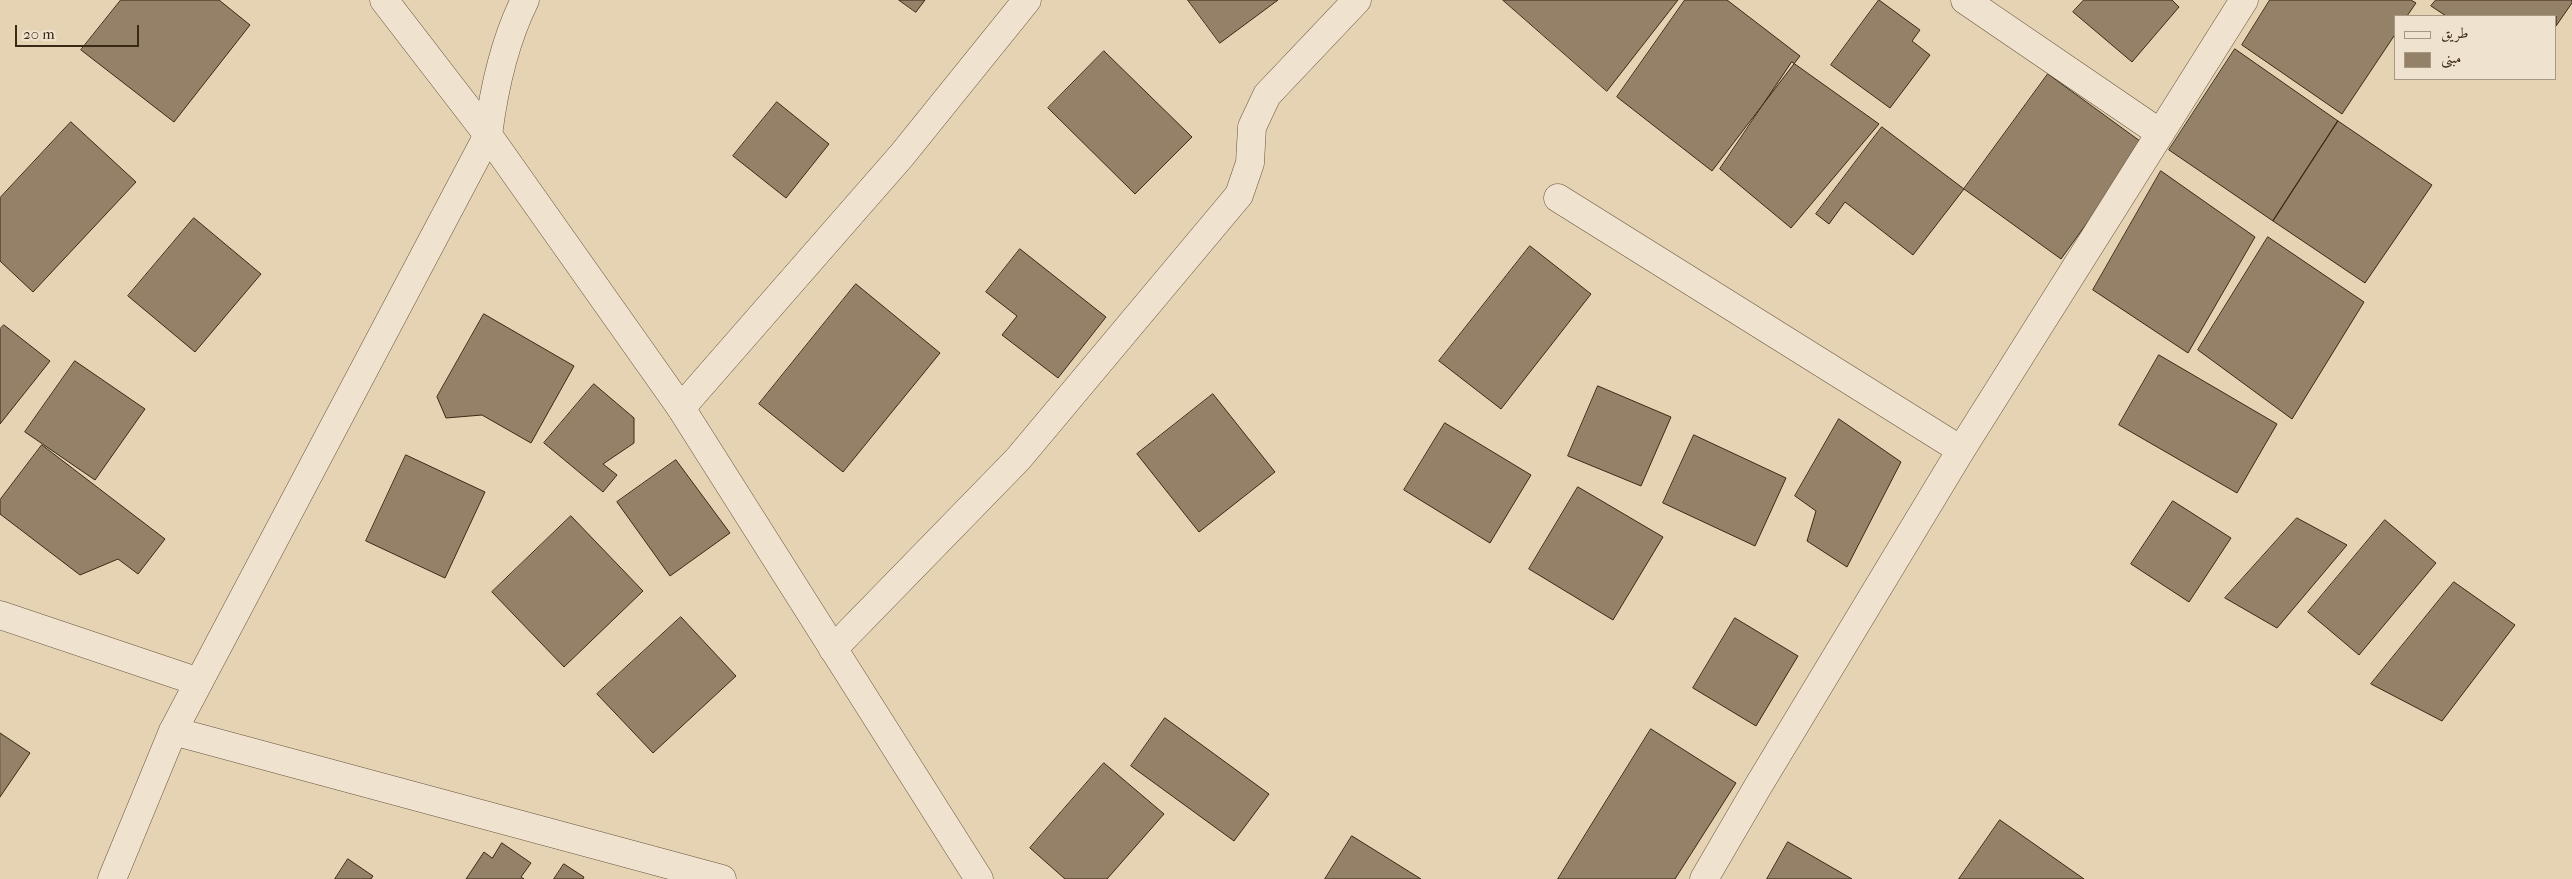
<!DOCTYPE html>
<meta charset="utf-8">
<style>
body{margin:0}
#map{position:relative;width:2572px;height:879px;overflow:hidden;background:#e6d3b4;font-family:"IM FELL French Canon",Amiri,serif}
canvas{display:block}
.legend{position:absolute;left:2394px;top:15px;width:162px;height:65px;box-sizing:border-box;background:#efe2ce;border:1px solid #a79884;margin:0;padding:6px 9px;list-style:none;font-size:15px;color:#3c2915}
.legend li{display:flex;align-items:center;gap:10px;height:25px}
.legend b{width:25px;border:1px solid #a79884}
.scale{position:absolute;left:15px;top:25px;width:124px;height:22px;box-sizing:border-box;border:2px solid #3c2915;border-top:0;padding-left:6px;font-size:15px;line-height:18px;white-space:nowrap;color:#3c2915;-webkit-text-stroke:4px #efe2ce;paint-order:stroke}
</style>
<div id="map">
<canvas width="2572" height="879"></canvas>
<ul class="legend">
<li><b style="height:6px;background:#efe2ce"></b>طريق</li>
<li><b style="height:14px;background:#948168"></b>مبنى</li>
</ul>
<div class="scale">20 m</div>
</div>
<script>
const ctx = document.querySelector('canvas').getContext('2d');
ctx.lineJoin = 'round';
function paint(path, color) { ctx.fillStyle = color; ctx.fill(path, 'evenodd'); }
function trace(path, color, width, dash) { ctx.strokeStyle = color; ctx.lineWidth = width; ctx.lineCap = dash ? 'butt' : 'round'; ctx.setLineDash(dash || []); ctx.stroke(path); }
const building = new Path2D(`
 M121,0H219L250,25L174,122L81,50Z
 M899,0H925L916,12Z
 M1188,0H1278L1220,43Z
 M1503,0H1678L1607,91Z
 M1685,0H1727L1800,56L1712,171L1617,97Z
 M1879,0L1920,30L1912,41L1930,55L1890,108L1831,65Z
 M2084,0H2172L2179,7L2132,62L2073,12Z
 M2270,0H2411L2416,3L2407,16H2396V33L2342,114L2242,45Z
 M2436,0H2572V3L2556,26V16H2446L2431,6Z
 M2235,49L2338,121L2273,221L2169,150Z
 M1104,51L1192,137L1135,194L1048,108Z
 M1792,62L1879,124L1791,228L1720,169Z
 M2048,74L2144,144L2061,259L1964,189Z
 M777,102L829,144L786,198L733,156Z
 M2338,121L2432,185L2365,283L2273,221Z
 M71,122L136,182L33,292L0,261V198Z
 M1882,127L1964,189L1913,255L1845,202L1829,224L1816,214Z
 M2161,171L2255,237L2188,353L2093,290Z
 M194,218L261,274L195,352L128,296Z
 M2268,237L2364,302L2292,419L2198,350Z
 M1530,246L1591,294L1501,409L1439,361Z
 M1020,249L1106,317L1058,378L1002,335L1017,316L986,292Z
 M856,284L940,353L843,472L759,404Z
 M484,314L574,366L531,443L482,415L446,418L437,397Z
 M4,325L50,361L0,424V329Z
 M2159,355L2277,424L2237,493L2119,425Z
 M75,361L145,409L95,480L25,432Z
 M594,384L634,418V443L603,464L617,475L603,492L544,443Z
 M1598,386L1671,417L1641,486L1568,456Z
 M1213,394L1275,472L1199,532L1137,454Z
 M1839,419L1901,462L1847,567L1807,541L1816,511L1795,496Z
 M1445,423L1531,475L1490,543L1404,490Z
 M1694,435L1786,478L1755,546L1663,503Z
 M42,445L165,539L138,574L118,559L80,575L0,514V500Z
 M406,455L485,492L445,578L366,541Z
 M676,460L730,533L670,576L617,502Z
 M1578,487L1663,537L1613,620L1529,569Z
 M2173,501L2231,538L2189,602L2131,564Z
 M571,516L643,591L564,667L492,592Z
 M2297,518L2347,545L2277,628L2225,598Z
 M2385,520L2436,563L2359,655L2308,612Z
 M2454,582L2515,625L2442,721L2371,684Z
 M681,617L736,676L653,753L597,694Z
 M1735,618L1798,656L1756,726L1693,688Z
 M1165,718L1269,794L1234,841L1131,766Z
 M1651,729L1736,783L1675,879H1558Z
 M0,733L30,753L0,797Z
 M1104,763L1164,814L1107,879H1065L1030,848Z
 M2000,820L2084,879H1959Z
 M1352,836L1421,879H1325Z
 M1788,842L1852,879H1767Z
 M502,843L531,863L521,877L524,879H466L484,852L492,858Z
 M348,859L373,876L371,879H335Z
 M564,864L584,877L583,879H554Z`);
const minor = new Path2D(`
 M1965,0L2160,133
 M1558,198L1961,450
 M681,408L902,155L1027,0
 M0,615L199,682
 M833,649L1018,459L1239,195L1250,163L1252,127L1267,95L1357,0
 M173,731L722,879
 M112,879L173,731L488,135C494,88 504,42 525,0
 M1704,879L1757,788L1961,450L2244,0`);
const tertiary = new Path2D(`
 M384,0L488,135L681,408L979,879`);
paint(building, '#948168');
trace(building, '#3c2915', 1);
trace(minor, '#66543d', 29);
trace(tertiary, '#66543d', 29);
trace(minor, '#efe2ce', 28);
trace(tertiary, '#efe2ce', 28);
</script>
